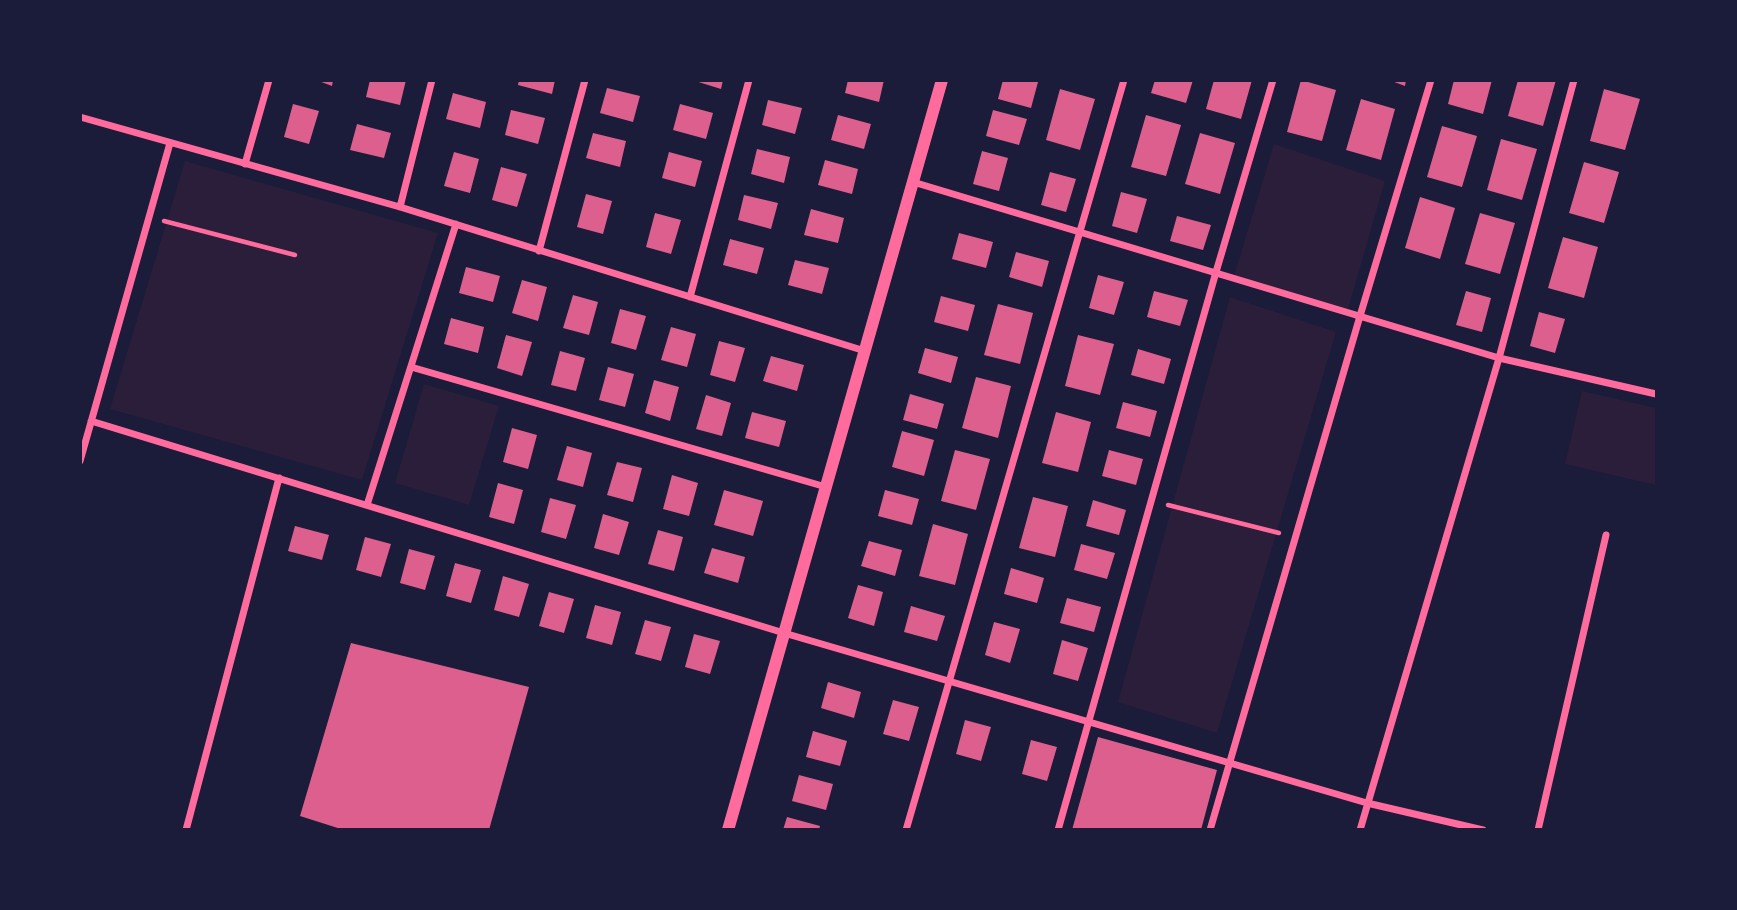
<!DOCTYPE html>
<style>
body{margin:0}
#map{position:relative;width:1737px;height:910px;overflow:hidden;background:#1b1b3a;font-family:"Sofia Sans Condensed",sans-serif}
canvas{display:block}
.frame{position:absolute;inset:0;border:82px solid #1b1b3a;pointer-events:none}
</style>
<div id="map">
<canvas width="1737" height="910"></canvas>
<div class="frame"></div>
</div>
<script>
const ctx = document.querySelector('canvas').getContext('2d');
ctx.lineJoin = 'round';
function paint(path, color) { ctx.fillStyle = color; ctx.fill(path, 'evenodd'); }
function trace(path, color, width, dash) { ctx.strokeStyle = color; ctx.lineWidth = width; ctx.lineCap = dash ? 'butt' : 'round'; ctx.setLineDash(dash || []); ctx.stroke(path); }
const green = new Path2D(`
 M1274,144L1385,181L1348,309L1234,276Z
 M185,161L438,233L362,480L110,409Z
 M1230,297L1336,332L1217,733L1118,702Z
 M424,384L499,406L469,505L395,483Z
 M1582,391L1656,408V485L1565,464Z`);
const building = new Path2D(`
 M316,80H333L332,86Z
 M370,80H406L400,105L366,97Z
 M519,80H555L552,94L518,85Z
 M692,80H723L721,89Z
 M848,80H884L879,102L845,93Z
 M1003,80L1038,82L1031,108L998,99Z
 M1155,80H1193L1186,103L1151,93Z
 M1214,80H1252L1241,119L1206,109Z
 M1301,80L1336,90L1322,141L1287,132Z
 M1389,80H1406L1405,86Z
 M1454,80H1492L1483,114L1448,104Z
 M1518,80H1556L1543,126L1508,116Z
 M607,88L640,96L633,122L600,113Z
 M1060,89L1095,99L1080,150L1046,140Z
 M1604,89L1640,99L1625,150L1590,141Z
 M453,93L486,102L480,128L446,119Z
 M1361,99L1395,109L1381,160L1346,150Z
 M768,100L802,108L795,134L762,125Z
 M293,104L319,111L309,144L284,137Z
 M680,104L713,113L706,139L673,130Z
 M511,110L545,118L538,144L505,135Z
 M993,110L1027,119L1019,145L986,136Z
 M838,115L871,124L864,149L831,140Z
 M1146,115L1181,125L1166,176L1131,167Z
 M357,124L391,133L384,158L350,150Z
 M1442,126L1477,136L1462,187L1427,177Z
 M593,133L626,141L620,167L586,158Z
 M1200,133L1235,143L1220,194L1185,184Z
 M1501,139L1537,149L1522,200L1487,190Z
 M757,149L790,157L784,183L751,174Z
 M982,151L1008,158L999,191L973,184Z
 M454,152L479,159L470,193L444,186Z
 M669,152L702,161L695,187L662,178Z
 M825,160L858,169L852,194L818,185Z
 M1584,162L1619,172L1604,223L1569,213Z
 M501,167L527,174L517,207L492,200Z
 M1050,172L1076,179L1066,212L1041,205Z
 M1121,192L1147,199L1137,233L1112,226Z
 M586,194L612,201L603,234L577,227Z
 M744,195L778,203L771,229L738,220Z
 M1420,197L1455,208L1440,259L1405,248Z
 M811,209L844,218L838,243L804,235Z
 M655,213L681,220L671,254L646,247Z
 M1480,213L1515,223L1500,274L1465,264Z
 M1177,216L1211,225L1203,250L1170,241Z
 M959,233L993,242L986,268L952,259Z
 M1563,237L1598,247L1584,298L1548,288Z
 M730,239L764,248L757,274L723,265Z
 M1016,252L1049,261L1042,287L1009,277Z
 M795,260L829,268L822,294L788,285Z
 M466,267L500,276L493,302L459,293Z
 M1098,275L1124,282L1114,315L1089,308Z
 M522,280L547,287L538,321L512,313Z
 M1154,291L1188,300L1180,326L1147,317Z
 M1466,291L1491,298L1482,332L1456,325Z
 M573,295L598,302L589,335L563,328Z
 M941,296L975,305L968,331L934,322Z
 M998,304L1033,313L1020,364L984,355Z
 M620,309L646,316L636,350L611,343Z
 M1539,312L1565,319L1555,353L1530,346Z
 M451,318L484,327L478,353L444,344Z
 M671,327L696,334L687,367L661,360Z
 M506,335L532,342L522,376L497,368Z
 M1078,335L1114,344L1100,395L1065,386Z
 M719,341L745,348L735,382L710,375Z
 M925,348L958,357L951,383L918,373Z
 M1138,349L1171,359L1164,384L1131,375Z
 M560,351L585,358L576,391L551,385Z
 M771,356L804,365L797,391L763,381Z
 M608,367L634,374L625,407L599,400Z
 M976,377L1011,386L998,438L962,428Z
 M654,380L679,387L670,421L645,413Z
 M910,394L944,404L937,429L903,420Z
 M706,395L731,403L722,436L696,429Z
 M1123,402L1157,411L1150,437L1116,428Z
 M752,412L786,421L779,447L745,438Z
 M1056,412L1091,422L1078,472L1042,463Z
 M512,428L537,435L528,469L503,462Z
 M902,431L934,440L924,476L892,467Z
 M567,446L592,453L583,487L557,480Z
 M955,450L990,459L976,510L941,501Z
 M1109,450L1143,459L1136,485L1102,476Z
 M617,462L642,468L633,502L607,495Z
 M672,475L698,483L689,516L663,509Z
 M498,483L523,490L514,524L489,517Z
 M724,490L763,501L753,536L714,525Z
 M885,490L919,499L912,525L878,516Z
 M1033,497L1068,506L1055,557L1019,548Z
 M550,498L576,505L566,539L541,532Z
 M1093,500L1126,510L1119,535L1086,526Z
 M603,514L629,522L619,555L594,548Z
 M933,524L968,534L955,585L919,576Z
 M295,526L329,535L322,560L288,551Z
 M658,530L683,537L674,571L648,564Z
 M365,537L391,544L381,577L356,570Z
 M869,541L902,550L895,576L861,566Z
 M1081,544L1115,553L1107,579L1074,570Z
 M712,548L745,557L738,583L704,573Z
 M409,549L435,556L425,590L400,583Z
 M455,563L481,570L471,603L446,596Z
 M1011,568L1044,578L1037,603L1004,594Z
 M503,576L529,584L519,617L494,610Z
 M858,585L883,592L874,626L848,618Z
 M549,592L574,599L564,633L539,626Z
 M1067,598L1101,607L1094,632L1060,623Z
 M595,605L621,612L612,645L586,638Z
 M911,606L945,616L937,641L904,632Z
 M645,620L671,627L661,661L635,654Z
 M994,622L1020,629L1010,663L985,655Z
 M694,634L720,641L710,674L685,667Z
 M1062,640L1088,648L1078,681L1053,674Z
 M351,643L529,687L489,830H344L300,816Z
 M828,682L861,692L854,718L821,708Z
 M893,700L919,707L909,741L883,734Z
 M965,720L991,727L981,761L956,754Z
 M813,731L847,741L840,766L806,757Z
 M1098,737L1217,770L1201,830H1072Z
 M1031,740L1057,747L1047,781L1022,774Z
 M799,775L833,784L826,810L792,801Z
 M787,817L820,826L819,830H783Z`);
const path = new Path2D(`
 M164,221L295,255
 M1168,505L1279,533`);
const minor = new Path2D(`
 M80,117L400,207L865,351
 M245,164L269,80
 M913,182L1499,358L1656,394
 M400,207L432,80
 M539,251L585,80
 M690,297L749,80
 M411,367L826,487
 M91,421L784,633L1367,803L1483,830
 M80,461L170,143
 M367,505L456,224
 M186,830L279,478
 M906,830L1124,80
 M1058,830L1216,272L1273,80
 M1210,830L1360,316L1431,80
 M1360,830L1499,358L1574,80
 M1538,830L1606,535`);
const tertiary = new Path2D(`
 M728,830L942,80`);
paint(green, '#2a1e3b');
paint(building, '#dd5f8e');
trace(path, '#ff6b9d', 4.5);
trace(minor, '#ff6b9d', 7);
trace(tertiary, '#ff6b9d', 12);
</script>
